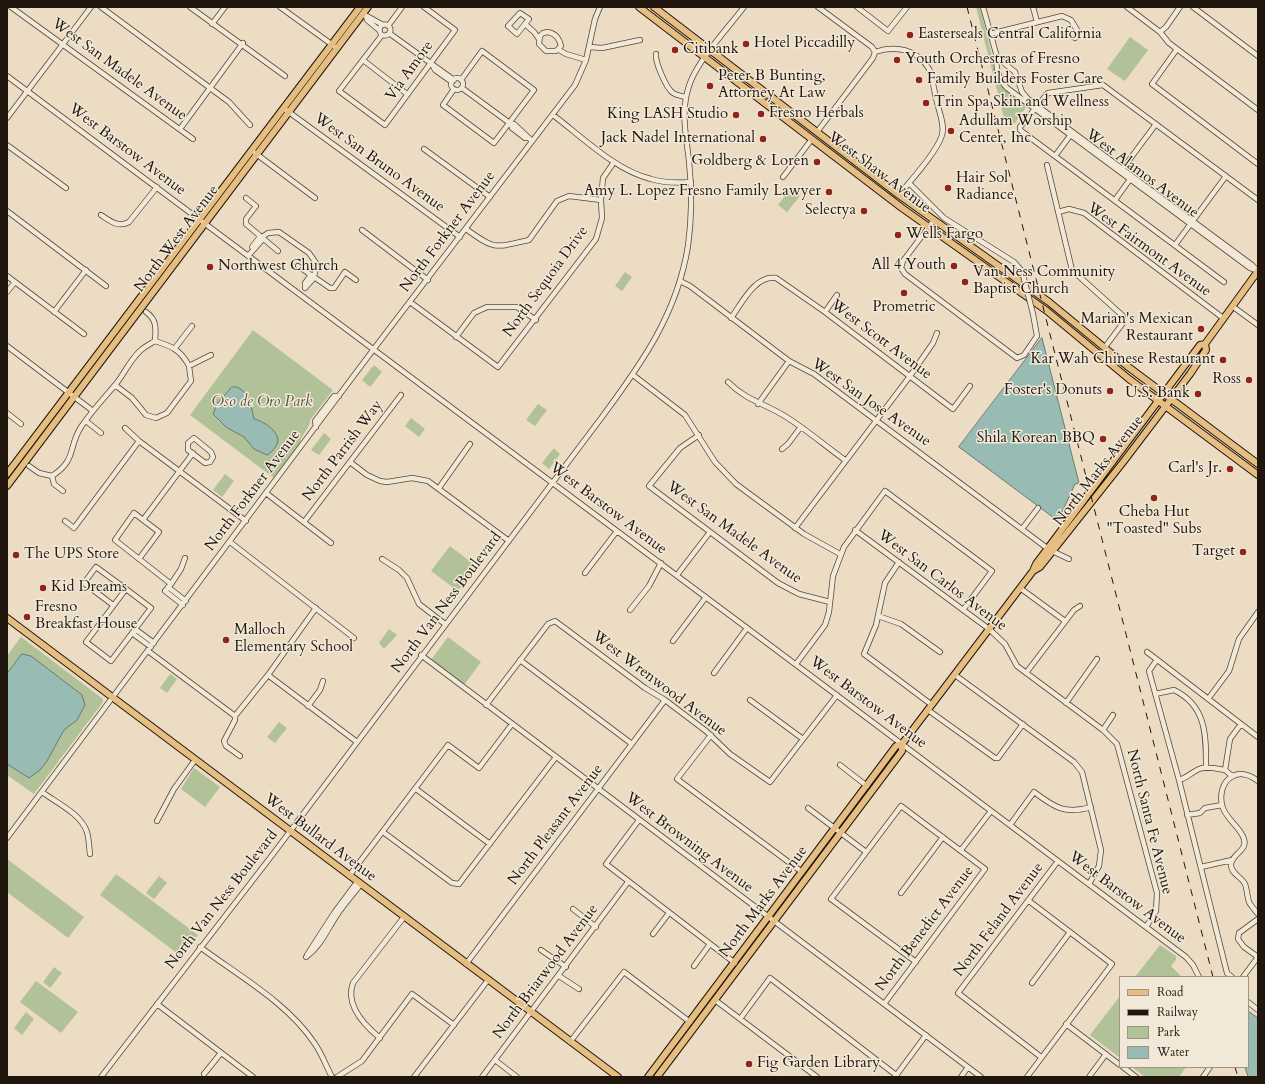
<!DOCTYPE html>
<style>
body{margin:0}
#map{position:relative;width:1265px;height:1084px;overflow:hidden;background:#ebdcc3;font-family:Cardo,serif}
canvas{display:block}
.frame{position:absolute;inset:0;border:8px solid #20160d;pointer-events:none}
.legend{position:absolute;left:1119px;top:976px;width:130px;height:92px;box-sizing:border-box;background:#f2e8d8;border:1px solid #9e9487;margin:0;padding:5px 7px;list-style:none;font-size:12px;color:#20160d}
.legend li{display:flex;align-items:center;gap:8px;height:20px}
.legend b{width:20px;border:1px solid #9e9487}
</style>
<div id="map">
<canvas width="1265" height="1084"></canvas>
<div class="frame"></div>
<ul class="legend">
<li><b style="height:5px;background:#e6be82"></b>Road</li>
<li><b style="height:5px;background:#20160d"></b>Railway</li>
<li><b style="height:11px;background:#b1c299"></b>Park</li>
<li><b style="height:11px;background:#98bcb3"></b>Water</li>
</ul>
</div>
<script>
const ctx = document.querySelector('canvas').getContext('2d');
ctx.lineJoin = 'round';
function paint(path, color) { ctx.fillStyle = color; ctx.fill(path, 'evenodd'); }
function trace(path, color, width, dash) { ctx.strokeStyle = color; ctx.lineWidth = width; ctx.lineCap = dash ? 'butt' : 'round'; ctx.setLineDash(dash || []); ctx.stroke(path); }
function write(font, color, halo, rows, align = 'center') {
  ctx.font = font + ' Cardo,serif'; ctx.lineWidth = 3; ctx.setLineDash([]); ctx.textBaseline = 'middle'; ctx.strokeStyle = halo; ctx.fillStyle = color; for (const [text, x, y, turn = 0] of rows) {
    ctx.save(); ctx.translate(x, y); ctx.rotate((+turn || 0) * Math.PI / 180); ctx.textAlign = isNaN(turn) ? turn : align; if (halo) ctx.strokeText(text, 0, 0); ctx.fillText(text, 0, 0); ctx.restore();
  }
}
const green = new Path2D(`
 M976,7H980L998,80L1005,90L1027,106L1012,127L1005,122Z
 M1130,37L1148,50L1125,81L1107,69Z
 M790,189L800,196L787,212L778,205Z
 M625,272L632,277L622,291L615,286Z
 M253,330L333,390L310,420C310,429 301,434 300,443L274,478L190,415Z
 M374,365L382,372L370,387L362,380Z
 M538,404L547,410L535,426L526,420Z
 M411,418L425,429L419,437L405,426Z
 M324,433L331,439L319,455L311,450Z
 M554,448L560,454L549,469L542,463Z
 M225,474L234,481L222,497L213,490Z
 M450,546L476,566L458,591L431,571Z
 M389,629L397,635L384,649L379,643Z
 M21,637L103,699V702L34,794L7,775V656Z
 M448,637L481,662L464,685L431,660Z
 M170,674L177,679L167,693L160,688Z
 M279,722L287,728L275,743L267,737Z
 M194,768L220,787L205,807L181,789Z
 M7,859L84,917L68,938L7,892Z
 M116,874L198,935L182,957L100,895Z
 M159,876L167,883L154,899L146,893Z
 M1160,945L1176,956V960L1171,966L1182,977H1135Z
 M54,967L62,973L50,988L43,982Z
 M36,981L78,1012L61,1033L20,1002Z
 M1120,996V1058L1090,1035Z
 M26,1012L34,1019L22,1035L14,1028Z
 M1132,1067H1186L1179,1077H1145Z`);
const water = new Path2D(`
 M1042,338L1079,483L1075,484L1058,521L959,447Z
 M232,387C246,384 252,408 254,419C264,421 284,434 276,446C273,450 271,453 267,455L254,449L244,437L226,427L213,414L217,404Z
 M22,654L31,656L82,695L85,705L77,720L64,730L47,761L40,770L29,778L7,764V674Z
 M1248,1011L1258,1018V1077H1248L1245,1067H1248Z`);
const minor = new Path2D(`
 M11,7L193,139
 M101,7L229,102L250,125
 M190,7L285,76
 M280,7L334,46
 M818,7L872,47L875,52
 M857,7L888,31L907,7
 M983,7L997,57C995,67 999,80 1007,88L1250,268L1258,271
 M1033,7L1037,22
 M1127,7L1160,32L1169,43L1258,110
 M1193,7L1258,56
 M363,14L383,25
 M366,16L367,20L379,30
 M212,24L225,7
 M525,24L529,19L520,13L508,26L517,34L525,24L534,32L539,39
 M379.5 30a5.5 5.5 0 1 1 11 0a5.5 5.5 0 1 1-11 0Z
 M388,26L402,7
 M548,32C556,34 559,38 561,46L556,51H546L539,44L540,36L543,33Z
 M1160,32L1166,27L1180,7
 M389,33L454,80
 M990,34L1062,16L1071,20L1080,35
 M382,35L339,91L385,125L455,30L424,7
 M1075,38L1080,35H1088
 M590,47L602,48L640,40
 M1177,49L1152,84L1258,164
 M559,50L566,54L586,60
 M875,52C895,45 918,49 929,69C933,78 934,92 937,102C939,112 945,125 942,135C937,152 911,180 899,195
 M656,54C655,62 666,88 673,93C676,95 682,96 685,97
 M997,57L1015,72L1022,92L1028,99L1252,265L1257,270
 M363,60L407,94
 M433,66L435,70L452,82
 M7,76L747,628L1186,957L1193,965L1199,977
 M451 84a6 6 0 1 1 12 0a6 6 0 1 1-12 0Z
 M462,88L511,124H514L532,141
 M454,89L443,105L494,143L534,90L482,51L461,80
 M286,110L460,237
 M553,115C581,136 616,171 651,179C664,183 678,183 691,182
 M7,118L91,7
 M511,124L512,128L525,138H529
 M180,129L243,43
 M817,132L873,58L875,52
 M7,145L66,188
 M424,149L490,197
 M255,153L315,198
 M1055,156L1072,133
 M1047,165L1072,270L1123,316V323L1105,347
 M1121,171L1156,124
 M783,177L812,139
 M909,183L944,218L1014,262L1022,271
 M246,198L256,206L246,219V224L278,251
 M1115,200L1131,178
 M7,211L106,286
 M1058,212L1069,209L1084,213L1223,318
 M101,215C110,221 118,228 129,222L157,187
 M934,220L903,261L901,268L905,274L1017,358L1024,355L1037,336L1033,314
 M466,229C495,250 494,248 529,240L557,201L569,196L601,200
 M362,230L428,280
 M262,237L268,233L279,232L309,253L316,263V269L313,279L305,288V283L310,276H314
 M1175,245L1226,176
 M248,256L263,239L262,237L259,238L252,247L254,249
 M298,266L330,288H334L345,272L356,280
 M7,276L84,334
 M680,281L690,286L789,361L814,374L1047,548
 M1224,282L1020,130V127L1048,93L1103,85L1258,200
 M7,292L15,282
 M410,302L498,367L596,239L602,218L601,200L603,178L614,162
 M1232,306L1258,325
 M54,312L86,270
 M146,312C157,320 156,328 155,341
 M825,312L837,295
 M731,318C742,303 755,275 776,278L825,312L953,409L970,386
 M456,337L474,313L487,307H517L536,320
 M7,346L93,411
 M175,348L192,326
 M633,375L685,415L715,462L736,484L804,534L840,554
 M728,382C746,400 763,403 783,415C805,428 825,446 845,460
 M115,385L132,398L146,415L156,418L167,413L191,381L189,366L211,355
 M758,404L789,361
 M7,413L21,424
 M86,421L101,433
 M316,427L315,421L334,396H339
 M125,428L139,441L246,521
 M699,435L680,448L649,486L778,583L799,594L830,602
 M194,438L211,452L213,457L210,462L205,463L188,450V443Z
 M782,449L788,444L800,428
 M350,462L367,475L380,481L387,482L412,478L428,481L509,541
 M29,466L39,473L52,476L54,484L63,491
 M52,476C77,460 68,447 81,427C91,412 104,398 116,384C124,374 130,360 140,351C144,347 150,344 155,341C171,346 181,350 189,366
 M439,488L470,444
 M266,493L331,543
 M143,520L193,453
 M65,521L74,528L139,441
 M304,522L401,395
 M795,528L910,376L933,343L937,333
 M1022,529L1038,508
 M855,530L989,629L1005,644L1017,666L1103,730L1117,744L1157,893L1156,911L1146,927
 M230,542L354,638
 M1052,551L1069,559
 M139,559L159,532L134,513L115,540L171,584L165,591L183,605
 M382,559L399,570L407,578L419,604L445,624
 M899,562L885,583L876,625L864,654L932,705
 M585,573L617,531
 M677,575L710,532
 M171,584L181,569L185,558
 M168,587L186,601
 M1020,588L1065,621
 M126,589L151,608L111,661L86,642Z
 M113,605L84,583L96,567L126,589
 M630,610L649,586L661,563
 M878,616L901,624L940,652
 M135,629L154,643
 M132,633L151,647
 M673,641L706,597
 M148,651L235,716
 M1147,652L1258,737
 M421,655L981,1077
 M520,660L632,744
 M1156,661L1149,671L1179,780L1227,973L1232,977
 M796,664L825,625L829,612L833,576L844,547L885,491L992,571L963,610
 M714,673L747,628
 M1026,673L1074,610L1080,606
 M268,675L357,742
 M955,675L1074,762L1082,772L1101,850L1099,866L1089,884
 M1155,694L1174,690C1207,706 1206,736 1206,768
 M1208,699L1229,671L1239,639L1258,612
 M750,700L803,739
 M1066,703L1097,659
 M486,705L548,624L555,621L645,688L665,700L706,731L730,754L770,782L837,695
 M308,706L320,690L323,681
 M928,710L995,758H998L1023,724
 M1103,730L1113,715
 M711,735L677,779L802,872
 M240,756L226,746L224,741L235,720V716L268,675L316,608
 M840,765L867,786
 M1232,776L1225,770L1230,739L1241,724
 M1179,780C1187,778 1192,772 1199,769C1207,766 1218,769 1225,770
 M1258,781C1237,764 1217,781 1222,805C1225,819 1240,826 1244,839C1248,851 1231,854 1231,865C1231,874 1241,876 1245,884C1247,889 1247,896 1249,902C1251,906 1255,910 1258,914
 M416,789L490,844
 M42,792C57,803 81,814 87,832C89,839 89,847 90,854
 M808,808L866,852
 M1187,815L1200,813L1205,808L1222,805
 M639,820L606,864L735,963
 M157,821L174,789L195,760
 M1010,825L1034,792C1054,807 1065,815 1091,807
 M383,832L452,883L459,884L556,757
 M7,838L373,350L575,85L586,60L595,19L600,7
 M961,850L991,811
 M1201,867L1232,860
 M349,876L448,745L479,768L512,724
 M901,893L943,837
 M573,909L596,927
 M653,934L669,913
 M200,947C239,976 288,1003 315,1044C322,1054 326,1066 332,1077
 M541,950L566,967
 M307,955L334,913L357,882
 M306,957C321,946 327,930 337,915C344,904 353,895 360,885
 M466,964L665,700
 M694,966L710,944
 M559,976L579,989
 M1243,977L1258,957L1244,947L1238,939L1239,933L1258,919
 M1032,983L1070,932
 M715,1000L817,1077
 M1248,1002L1258,1010
 M157,1004L253,1077
 M884,1004L985,869L901,806L831,899L916,962
 M740,1019L770,978L896,1075
 M1066,1024L1120,1065
 M380,1038C364,1025 345,1005 353,983L404,917
 M570,1042L624,972L690,1022
 M1041,1057L958,993L1058,861
 M495,1060L517,1077
 M1123,1067L1136,1077
 M204,1074L221,1053
 M101,1077L273,854L602,417C642,363 677,314 688,246C692,217 692,189 689,161C686,134 680,110 690,83C699,59 728,28 744,7
 M337,1077L362,1061L412,994L454,1025
 M414,1077L488,980
 M482,1077L628,882
 M895,1077L926,1035
 M961,1077L968,1067
 M1027,1077L1112,964L1029,901
 M1089,1077L1106,1054
 M1203,1077L1210,1067`);
const major = new Path2D(`
 M639,7L902,208L1047,311L1129,379L1258,475
 M654,7L899,195L1049,302L1127,366L1258,464
 M7,474L360,7
 M7,486L368,7
 M1033,571L1036,564L1200,345L1205,344L1258,271
 M7,618L618,1077
 M648,1077L896,746L902,744L1033,571L1040,567L1124,461L1190,374L1206,350L1205,344
 M657,1077L902,751V744`);
const rail = new Path2D(`
 M967,7L1213,977
 M1235,1067L1238,1077`);
const minorBridge = new Path2D(`
 M1022,271L1033,314`);
const markers = [
 [910,35,4,"#8f2418"],
 [746,44,4,"#8f2418"],
 [675,50,4,"#8f2418"],
 [897,60,4,"#8f2418"],
 [919,80,4,"#8f2418"],
 [710,86,4,"#8f2418"],
 [926,103,4,"#8f2418"],
 [761,114,4,"#8f2418"],
 [736,115,4,"#8f2418"],
 [951,131,4,"#8f2418"],
 [763,139,4,"#8f2418"],
 [817,162,4,"#8f2418"],
 [948,188,4,"#8f2418"],
 [829,192,4,"#8f2418"],
 [864,211,4,"#8f2418"],
 [898,235,4,"#8f2418"],
 [954,266,4,"#8f2418"],
 [210,267,4,"#8f2418"],
 [965,282,4,"#8f2418"],
 [904,293,4,"#8f2418"],
 [1201,329,4,"#8f2418"],
 [1223,360,4,"#8f2418"],
 [1249,380,4,"#8f2418"],
 [1110,391,4,"#8f2418"],
 [1198,394,4,"#8f2418"],
 [1103,439,4,"#8f2418"],
 [1230,469,4,"#8f2418"],
 [1154,498,4,"#8f2418"],
 [1243,552,4,"#8f2418"],
 [16,555,4,"#8f2418"],
 [43,588,4,"#8f2418"],
 [27,617,4,"#8f2418"],
 [226,640,4,"#8f2418"],
 [749,1064,4,"#8f2418"]
];
const poiNames = [
 ["Easterseals Central California",918,35],
 ["Hotel Piccadilly",754,44],
 ["Citibank",683,50],
 ["Youth Orchestras of Fresno",905,60],
 ["Peter B Bunting,",718,77],
 ["Attorney At Law",718,94],
 ["Family Builders Foster Care",927,80],
 ["Trin Spa Skin and Wellness",934,103],
 ["Fresno Herbals",769,114],
 ["King LASH Studio",728,115,"right"],
 ["Adullam Worship",959,122],
 ["Center, Inc",959,139],
 ["Jack Nadel International",755,139,"right"],
 ["Goldberg & Loren",809,162,"right"],
 ["Hair Sol",956,179],
 ["Radiance",956,196],
 ["Amy L. Lopez Fresno Family Lawyer",821,192,"right"],
 ["Selectya",856,211,"right"],
 ["Wells Fargo",906,235],
 ["All 4 Youth",946,266,"right"],
 ["Northwest Church",218,267],
 ["Van Ness Community",973,273],
 ["Baptist Church",973,290],
 ["Prometric",904,308,"center"],
 ["Marian's Mexican",1193,320,"right"],
 ["Restaurant",1193,337,"right"],
 ["Kar Wah Chinese Restaurant",1215,360,"right"],
 ["Ross",1241,380,"right"],
 ["Foster's Donuts",1102,391,"right"],
 ["U.S. Bank",1190,394,"right"],
 ["Shila Korean BBQ",1095,439,"right"],
 ["Carl's Jr.",1222,469,"right"],
 ["Cheba Hut",1154,513,"center"],
 ["\"Toasted\" Subs",1154,530,"center"],
 ["Target",1235,552,"right"],
 ["The UPS Store",24,555],
 ["Kid Dreams",51,588],
 ["Fresno",35,608],
 ["Breakfast House",35,625],
 ["Malloch",234,631],
 ["Elementary School",234,648],
 ["Fig Garden Library",757,1064]
];
const streetNames = [
 ["West San Madele Avenue",119,70,36],
 ["Via Amore",410,71,-54],
 ["West Barstow Avenue",127,150,37],
 ["West San Bruno Avenue",379,163,36],
 ["West Shaw Avenue",879,173,37],
 ["West Alamos Avenue",1142,174,37],
 ["North Forkner Avenue",448,232,-53],
 ["North West Avenue",177,239,-53],
 ["West Fairmont Avenue",1149,250,36],
 ["North Sequoia Drive",546,282,-54],
 ["West Scott Avenue",881,340,37],
 ["West San Jose Avenue",871,403,35],
 ["North Parrish Way",343,451,-53],
 ["North Marks Avenue",1099,471,-52],
 ["North Forkner Avenue",253,491,-53],
 ["West Barstow Avenue",608,509,37],
 ["West San Madele Avenue",734,533,36],
 ["West San Carlos Avenue",942,581,37],
 ["North Van Ness Boulevard",447,603,-53],
 ["West Wrenwood Avenue",659,684,37],
 ["West Barstow Avenue",868,703,37],
 ["North Santa Fe Avenue",1149,822,76],
 ["North Pleasant Avenue",556,825,-53],
 ["West Bullard Avenue",320,838,37],
 ["West Browning Avenue",689,843,37],
 ["West Barstow Avenue",1127,898,37],
 ["North Van Ness Boulevard",222,900,-52],
 ["North Marks Avenue",764,902,-53],
 ["North Feland Avenue",999,920,-53],
 ["North Benedict Avenue",925,929,-53],
 ["North Briarwood Avenue",546,972,-53]
];
const parkNames = [
 ["Oso de Oro Park",262,403]
];
paint(green, '#b1c299');
paint(water, '#98bcb3');
trace(water, '#687a71', 1);
trace(minor, '#53483a', 6);
trace(major, '#20160d', 8);
trace(minor, '#f2e8d8', 4.5);
trace(major, '#e6be82', 6);
trace(rail, '#20160d', 1, [7, 7]);
trace(minorBridge, '#53483a', 6, []);
trace(minorBridge, '#f2e8d8', 4.5);
for (const [x, y, r, color] of markers) { const dot = new Path2D(); dot.arc(x, y, r, 0, 2 * Math.PI); ctx.fillStyle = color; ctx.fill(dot); trace(dot, '#f2e8d8', 1.5); }
write('15px', '#20160d', '#f2e8d8', poiNames, 'left');
write('15px', '#20160d', '#f2e8d8', streetNames);
write('italic 15px', '#53523e', '#f2e8d8', parkNames);
</script>
